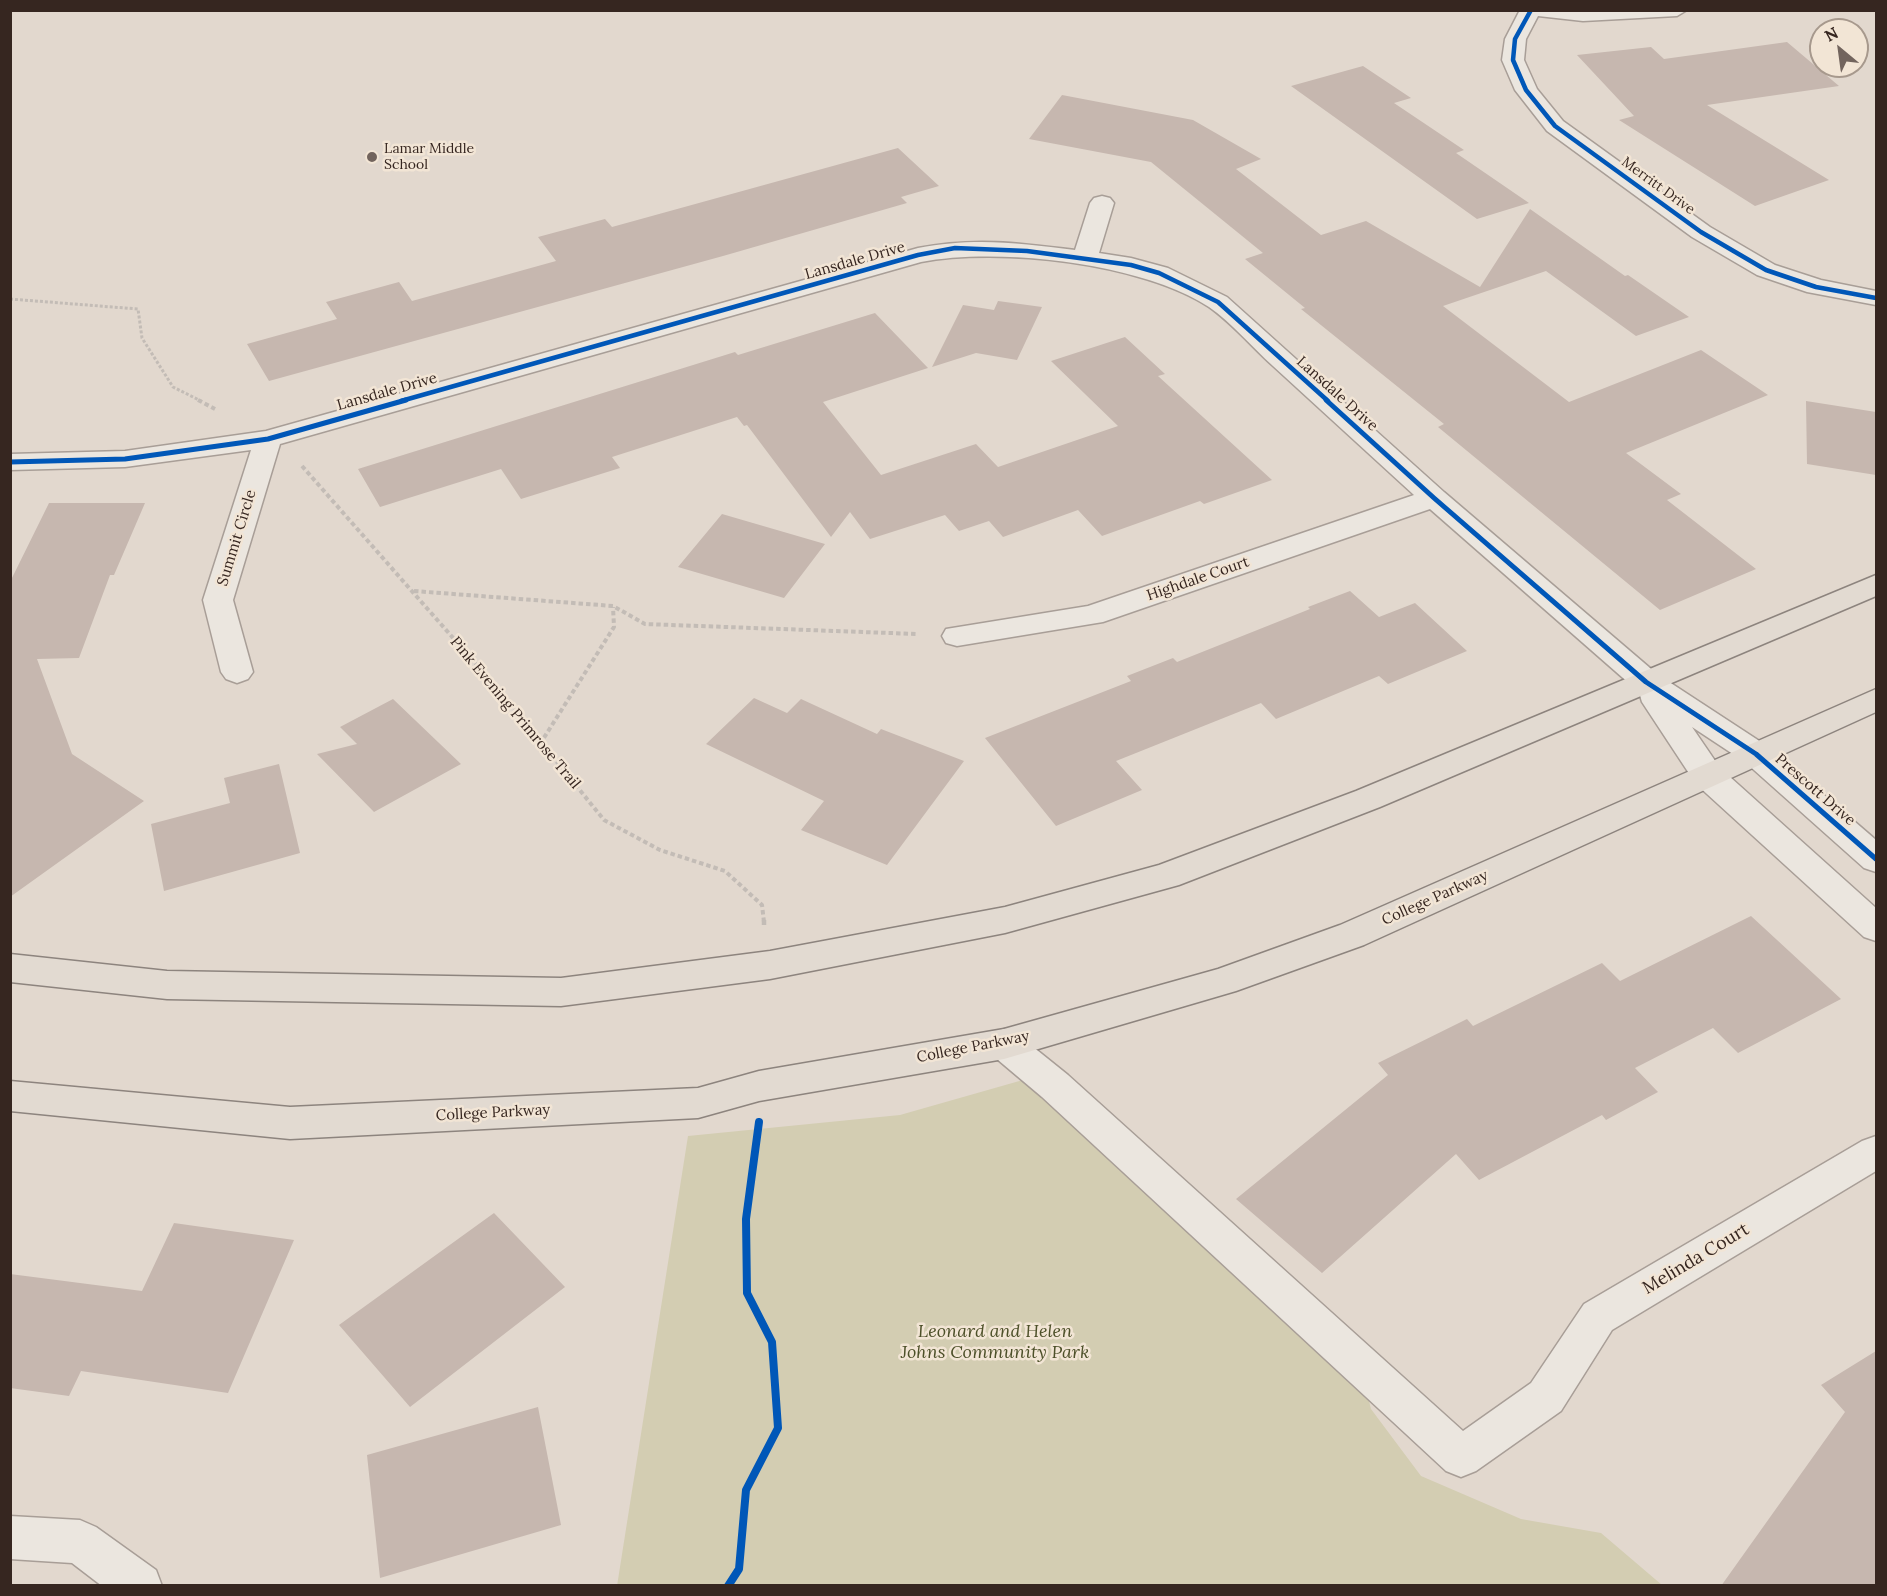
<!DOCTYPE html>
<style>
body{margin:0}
#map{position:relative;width:1887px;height:1596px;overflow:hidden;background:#e2d8ce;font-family:Lora,serif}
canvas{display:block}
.frame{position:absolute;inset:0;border:12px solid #362620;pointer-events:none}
.north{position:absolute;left:1809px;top:18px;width:60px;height:60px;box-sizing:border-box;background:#f2e5d5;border:2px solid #a7998d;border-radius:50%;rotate:331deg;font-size:16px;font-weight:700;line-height:24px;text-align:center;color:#362620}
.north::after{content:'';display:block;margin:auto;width:21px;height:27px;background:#72645d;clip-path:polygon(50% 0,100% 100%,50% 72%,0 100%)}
</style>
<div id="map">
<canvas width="1887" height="1596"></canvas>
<div class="frame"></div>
<div class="north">N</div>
</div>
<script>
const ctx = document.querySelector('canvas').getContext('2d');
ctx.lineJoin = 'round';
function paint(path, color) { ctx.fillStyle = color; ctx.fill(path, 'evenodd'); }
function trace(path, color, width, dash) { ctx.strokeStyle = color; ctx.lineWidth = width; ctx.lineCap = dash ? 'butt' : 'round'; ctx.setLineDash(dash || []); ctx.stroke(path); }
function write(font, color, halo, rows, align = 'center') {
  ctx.font = font + ' Lora,serif'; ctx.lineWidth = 5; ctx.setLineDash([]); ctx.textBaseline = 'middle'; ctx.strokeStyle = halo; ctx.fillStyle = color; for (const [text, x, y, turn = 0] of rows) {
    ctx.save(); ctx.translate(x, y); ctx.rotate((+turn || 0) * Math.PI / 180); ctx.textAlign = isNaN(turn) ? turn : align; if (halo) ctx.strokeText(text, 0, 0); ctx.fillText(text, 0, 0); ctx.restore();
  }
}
const green = new Path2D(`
 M1058,1070L1353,1337L1371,1409L1421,1476L1521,1519L1601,1533L1662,1585L617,1586L688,1136L900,1115Z`);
const building = new Path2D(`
 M1787,42L1839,86L1707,105L1829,180L1755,206L1619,120L1634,116L1577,55L1651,47L1664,59Z
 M1363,66L1411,98L1394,103L1464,150L1456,153L1529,203L1477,219L1291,86Z
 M1062,95L1193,120L1261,159L1236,169L1321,235L1366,221L1480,287L1530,209L1625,276L1628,275L1689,317L1636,336L1546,271L1443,306L1569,402L1701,350L1768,395L1626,453L1681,494L1667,500L1756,569L1660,610L1438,427L1444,424L1301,309L1305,308L1245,259L1263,253L1151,162L1029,139Z
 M898,148L939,186L901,197L907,203L723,256L269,381L247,344L337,319L326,302L399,282L412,301L556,261L538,237L605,219L612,227Z
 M998,301L1042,307L1017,360L976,353L932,367L963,305L994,310Z
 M875,313L928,368L823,402L881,475L976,444L998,467L1118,426L1051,361L1125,337L1165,374L1158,376L1272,480L1204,504L1200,501L1102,536L1078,510L1003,537L989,521L959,531L945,515L870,539L850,512L831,537L747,425L744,426L737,417L612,457L620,468L521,499L501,469L380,507L358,469L735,352L738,355Z
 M1806,401L1876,412V475L1807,464Z
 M49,503H145L114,575H110L79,658L37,659L72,754L144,801L10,897V582Z
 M722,514L825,544L784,598L678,567Z
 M1350,591L1379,617L1415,603L1467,651L1388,684L1379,676L1276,719L1261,703L1116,761L1142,790L1056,826L985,738L1131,681L1127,676L1173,658L1177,662L1310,609L1308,607Z
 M754,698L787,713L801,699L877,734L881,729L964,761L887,865L801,830L824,801L706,744Z
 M393,699L461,764L374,812L317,754L357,744L340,727Z
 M279,764L300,853L164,891L151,824L230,803L224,778Z
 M1751,916L1841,999L1738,1053L1713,1028L1635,1068L1658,1092L1606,1120L1602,1115L1479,1180L1456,1154L1322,1273L1236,1199L1388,1075L1378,1063L1467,1019L1473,1026L1602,963L1620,981Z
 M494,1213L565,1287L410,1407L339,1325Z
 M174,1223L294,1240L228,1393L81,1371L69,1396L10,1388V1274L142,1291Z
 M1876,1351V1586H1721L1845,1412L1821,1385Z
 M538,1407L561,1525L380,1578L367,1455Z`);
const pathFar2 = new Path2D(`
 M10,299L138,309L142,338L173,387L201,401`);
const pathFar1 = new Path2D(`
 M198,400L215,409
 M302,466L497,688L604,820L660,850L725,871L762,905L764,922
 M414,591L613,606L645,624L917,634
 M540,744L614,627L613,607`);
const path = new Path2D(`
 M764,920V925
 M728,1586L739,1569L746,1490L778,1428L772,1342L747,1293L746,1219L758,1130`);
const minor = new Path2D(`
 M1520,10H1687L1677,16L1583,21L1538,16L1526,39L1524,60L1537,89L1563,121L1710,227L1775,265L1821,280L1876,291V305L1807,292L1757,275L1692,237L1547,131L1515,90L1502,60L1505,39Z
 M1102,196L1110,198L1114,203L1099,253L1131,258L1168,268L1227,297L1444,492L1657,674L1767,746L1876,840V872L1864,868L1745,762L1692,727L1720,768L1876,908V941L1864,937L1696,784L1642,702L1639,692L1430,509L1103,622L957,646L946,643L942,636L946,629L1088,606L1414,495C1367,452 1320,409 1273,366C1252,347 1232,323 1209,307C1142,263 999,247 921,262L280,444L233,600L253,672L248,679L237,683L226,679L221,672L203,600L251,450L125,467L10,470V454L125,451L266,431L918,248C974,237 1020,243 1075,250L1090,203L1094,198Z
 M1004,1029L1017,1034L1068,1075L1463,1431L1531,1383L1584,1304L1862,1141L1876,1136V1171L1612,1330L1561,1411L1476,1471L1461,1477L1446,1471L1042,1097L991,1054L986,1044L991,1034Z
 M10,1516L80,1520L96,1527L156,1570L162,1586H102L72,1563L10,1559Z`);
const major = new Path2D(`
 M1876,575V596L1380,807L1179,885L1005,933L770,979L561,1006L167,999L10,982V954L167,971L561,978L770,951L1005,907L1159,865L1356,791Z
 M1876,689V712L1364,945L1236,991L1004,1059L759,1101L698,1118L290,1139L10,1111V1081L290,1107L698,1088L759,1071L1004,1029L1218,969L1340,925Z`);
const cyclewayFar2 = new Path2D(`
 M1531,10L1515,39L1513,60L1526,90L1555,126L1701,232L1766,270L1816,287L1876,298
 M401,401L918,255L955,248L1027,251L1131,265L1159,273L1218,302L1328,401`);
const cyclewayFar1 = new Path2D(`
 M1326,400L1434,498L1646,682L1756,754L1876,859
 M10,462L125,459L268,439L406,400`);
const cycleway = new Path2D(`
 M728,1586L739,1569L746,1490L778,1428L772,1342L747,1293L746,1219L759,1122`);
const markers = [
 [372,157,6,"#72645d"]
];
const farPoinames = [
 ["Lamar Middle",384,149],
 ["School",384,165]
];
const farStreetnames = [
 ["Merritt Drive",1658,186,36]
];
const streetNames = [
 ["Lansdale Drive",855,261,-16],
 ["Lansdale Drive",387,392,-16],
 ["Lansdale Drive",1337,394,42],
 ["Summit Circle",237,538,-73],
 ["Highdale Court",1198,579,-19],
 ["Pink Evening Primrose Trail",515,713,50],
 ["Prescott Drive",1815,790,41],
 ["College Parkway",1435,898,-24],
 ["College Parkway",973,1047,-11],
 ["College Parkway",493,1113,-3]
];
const nearStreetnames = [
 ["Melinda Court",1696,1259,-31]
];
const nearParknames = [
 ["Leonard and Helen",995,1332],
 ["Johns Community Park",995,1353]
];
paint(green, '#d3cdb2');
paint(building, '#c6b7af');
trace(minor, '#a89e97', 3);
trace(major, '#8d847e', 3);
trace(pathFar2, '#c3bcb6', 3, [3, 2]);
trace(pathFar1, '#c3bcb6', 4, [4.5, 3]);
trace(path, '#c3bcb6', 4.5, [5, 4]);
paint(minor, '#ebe6df');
paint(major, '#e2dad1');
trace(cyclewayFar2, '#0057b8', 4.5);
trace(cyclewayFar1, '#0057b8', 5);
trace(cycleway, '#0057b8', 8);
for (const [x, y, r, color] of markers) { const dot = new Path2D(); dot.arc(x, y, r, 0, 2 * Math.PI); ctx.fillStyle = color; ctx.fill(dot); trace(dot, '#f2e5d5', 2); }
write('14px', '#362620', '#f2e5d5', farPoinames, 'left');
write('14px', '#362620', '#f2e5d5', farStreetnames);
write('15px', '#362620', '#f2e5d5', streetNames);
write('18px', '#362620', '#f2e5d5', nearStreetnames);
write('italic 18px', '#4d5029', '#f2e5d5', nearParknames);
</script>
